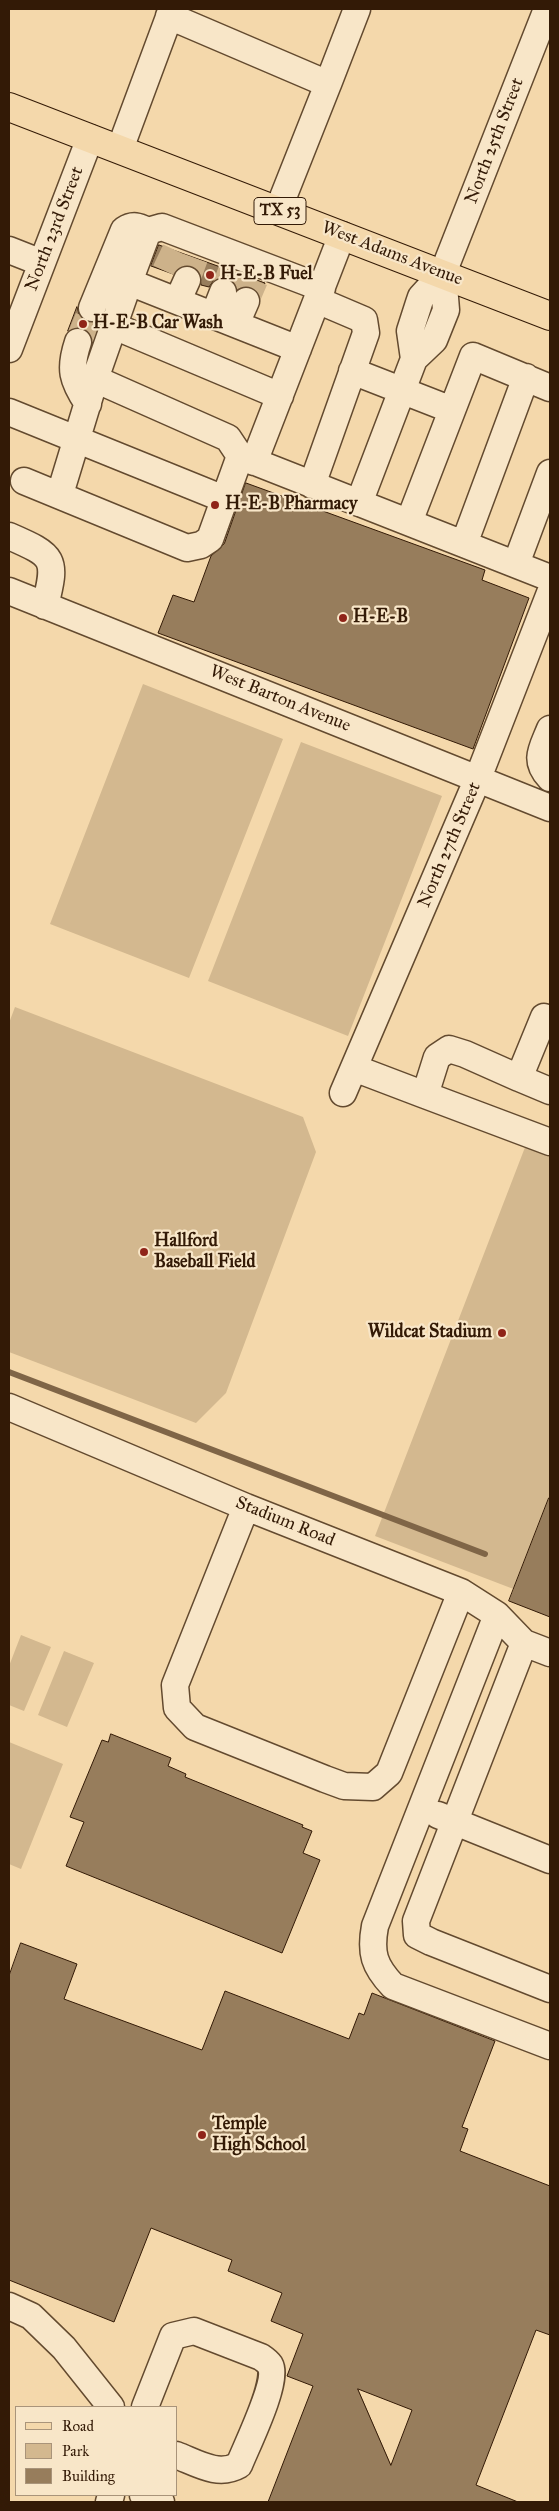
<!DOCTYPE html>
<style>
body{margin:0}
#map{position:relative;width:559px;height:2511px;overflow:hidden;background:#f4d8ab;font-family:"IM FELL Great Primer",serif}
canvas{display:block}
.frame{position:absolute;inset:0;border:10px solid #331a06;pointer-events:none}
.legend{position:absolute;left:15px;top:2406px;width:162px;height:90px;box-sizing:border-box;background:#f8e6c8;border:1px solid #a9947a;margin:0;padding:6px 9px;list-style:none;font-size:15px;color:#331a06}
.legend li{display:flex;align-items:center;gap:10px;height:25px}
.legend b{width:25px;border:1px solid #a9947a}
</style>
<div id="map">
<canvas width="559" height="2511"></canvas>
<div class="frame"></div>
<ul class="legend">
<li><b style="height:6px;background:#f4d8ab"></b>Road</li>
<li><b style="height:14px;background:#d3b88f"></b>Park</li>
<li><b style="height:14px;background:#977d5c"></b>Building</li>
</ul>
</div>
<script>
const ctx = document.querySelector('canvas').getContext('2d');
ctx.lineJoin = 'round';
function paint(path, color) { ctx.fillStyle = color; ctx.fill(path, 'evenodd'); }
function trace(path, color, width, dash) { ctx.strokeStyle = color; ctx.lineWidth = width; ctx.lineCap = dash ? 'butt' : 'round'; ctx.setLineDash(dash || []); ctx.stroke(path); }
function write(font, color, halo, rows, align = 'center') {
  ctx.font = font + ' "IM FELL Great Primer",serif'; ctx.lineWidth = 4.5; ctx.setLineDash([]); ctx.textBaseline = 'middle'; ctx.strokeStyle = halo; ctx.fillStyle = color; for (const [text, x, y, turn = 0] of rows) {
    ctx.save(); ctx.translate(x, y); ctx.rotate((+turn || 0) * Math.PI / 180); ctx.textAlign = isNaN(turn) ? turn : align; if (halo) ctx.strokeText(text, 0, 0); ctx.fillText(text, 0, 0); ctx.restore();
  }
}
const green = new Path2D(`
 M143,684L283,739L189,978L50,924Z
 M301,742L442,796L348,1036L208,981Z
 M15,1007L303,1117L316,1152L226,1393L196,1423L9,1352V1023Z
 M534,1124L550,1130V1603L375,1536Z
 M21,1635L51,1647L24,1711L9,1705V1666Z
 M64,1651L94,1663L67,1727L38,1715Z
 M9,1742L63,1764L21,1869L9,1864Z`);
const stream = new Path2D(`
 M9,1372L485,1554`);
const building = new Path2D(`
 M159,245L265,283L260,296L252,287L245,286L237,289L234,282L228,278L220,277L214,280L209,287L201,285L199,272L193,266L186,265L179,268L173,274L151,266Z
 M77,307L80,317L86,322H97L91,336L82,328L68,331Z
 M246,483L485,570L482,580L529,598L473,749L158,633L173,595L194,602L211,556L224,544Z
 M549,1498H550V1617L509,1601Z
 M111,1734L171,1758L168,1766L186,1774L185,1777L303,1825L302,1827L312,1831L303,1853L320,1860L282,1953L66,1866L84,1822L70,1817L102,1740L108,1742Z
 M21,1943L77,1964L64,1999L202,2050L225,1991L349,2039L359,2013L364,2015L372,1993L495,2041L462,2127L468,2129L460,2151L550,2186V2335L536,2330L476,2485L518,2502H268L313,2386L287,2376L303,2334L271,2321L282,2293L228,2271L232,2260L151,2228L114,2322L9,2280V1976ZM358,2389L412,2410L391,2465Z`);
const minorTunnel = new Path2D(`
 M165,271L175,250
 M187,280L195,258
 M223,292L231,271
 M246,301L255,280
 M78,342L92,308`);
const minor = new Path2D(`
 M169,16L328,84L278,210
 M328,84L357,9
 M120,149L172,9
 M9,250L42,263
 M443,273L446,310L434,340L414,359L410,331L419,303L421,297L443,273L547,9
 M129,282L148,231L162,227L322,288
 M178,300L187,280
 M92,308L124,230C133,224 138,226 148,231
 M214,315L223,292
 M236,324L246,301
 M114,326L280,396
 M78,342C69,369 72,380 88,404
 M9,349L90,138
 M352,371L452,410
 M95,379L129,282L298,349
 M9,412L224,499
 M254,462L342,235
 M24,481L187,548L201,545L210,539L240,456L550,578
 M312,485L366,333L364,320L317,300
 M60,494L95,379L228,438L240,456
 M359,503L414,359
 M409,522L473,356L550,388
 M9,536C55,556 57,558 45,606
 M464,544L526,377
 M516,564L550,473
 M9,591L550,808
 M550,729C542,749 533,760 550,778
 M550,1019L544,1017L519,1078L550,1091
 M354,1068L425,1095L437,1057L449,1049L465,1054L519,1078
 M343,1093L478,778L550,593
 M425,1095L550,1142
 M9,1407L246,1507L461,1592L497,1615L524,1643L550,1653
 M246,1507L175,1685L177,1708L195,1727L325,1779L344,1786L373,1787L389,1773L461,1592
 M497,1615L375,1926C370,1953 374,1966 393,1986L550,2046
 M524,1643L416,1921L417,1935L431,1942L550,1989
 M438,1815L550,1860
 M9,2306L31,2316L64,2348L111,2407
 M145,2407L173,2336L194,2331L261,2357C264,2359 268,2362 270,2365C279,2381 246,2447 239,2465C218,2477 197,2463 176,2455
 M143,2495L161,2502
 M109,2502L111,2495`);
const major = new Path2D(`
 M9,107L550,316`);
const markers = [
 [210,275,5,"#8f2418"],
 [83,324,5,"#8f2418"],
 [215,505,5,"#8f2418"],
 [343,618,5,"#8f2418"],
 [144,1252,5,"#8f2418"],
 [502,1333,5,"#8f2418"],
 [202,2135,5,"#8f2418"]
];
const shields = [
 [280,211,52]
];
const shieldNames = [
 ["TX 53",280,211]
];
const streetNames = [
 ["North 25th Street",495,141,-69],
 ["North 23rd Street",55,229,-69],
 ["West Adams Avenue",392,254,21],
 ["West Barton Avenue",280,699,22],
 ["North 27th Street",450,845,-67],
 ["Stadium Road",285,1522,22]
];
const poiNames = [
 ["H-E-B Fuel",220,275],
 ["H-E-B Car Wash",93,324],
 ["H-E-B Pharmacy",225,505],
 ["H-E-B",353,618],
 ["Hallford",154,1242],
 ["Baseball Field",154,1263],
 ["Wildcat Stadium",492,1333,"right"],
 ["Temple",212,2125],
 ["High School",212,2146]
];
paint(green, '#d3b88f');
trace(stream, '#7f6547', 6);
paint(building, '#977d5c');
trace(building, '#331a06', 1);
trace(minorTunnel, '#cdb28a', 26, [26, 13]);
trace(minor, '#634a2f', 29);
trace(major, '#331a06', 30);
trace(minor, '#f8e6c8', 26);
trace(major, '#f4d8ab', 28);
for (const [x, y, r, color] of markers) { const dot = new Path2D(); dot.arc(x, y, r, 0, 2 * Math.PI); ctx.fillStyle = color; ctx.fill(dot); trace(dot, '#f8e6c8', 2); }
for (const [x, y, w] of shields) { const box = new Path2D(); box.roundRect(x - w / 2, y - 13.5, w, 27, 4); ctx.fillStyle = '#f8e6c8'; ctx.fill(box); trace(box, '#331a06', 1); }
write('bold 16px', '#331a06', null, shieldNames);
write('18px', '#331a06', '#f8e6c8', streetNames);
write('bold 18px', '#331a06', '#f8e6c8', poiNames, 'left');
</script>
